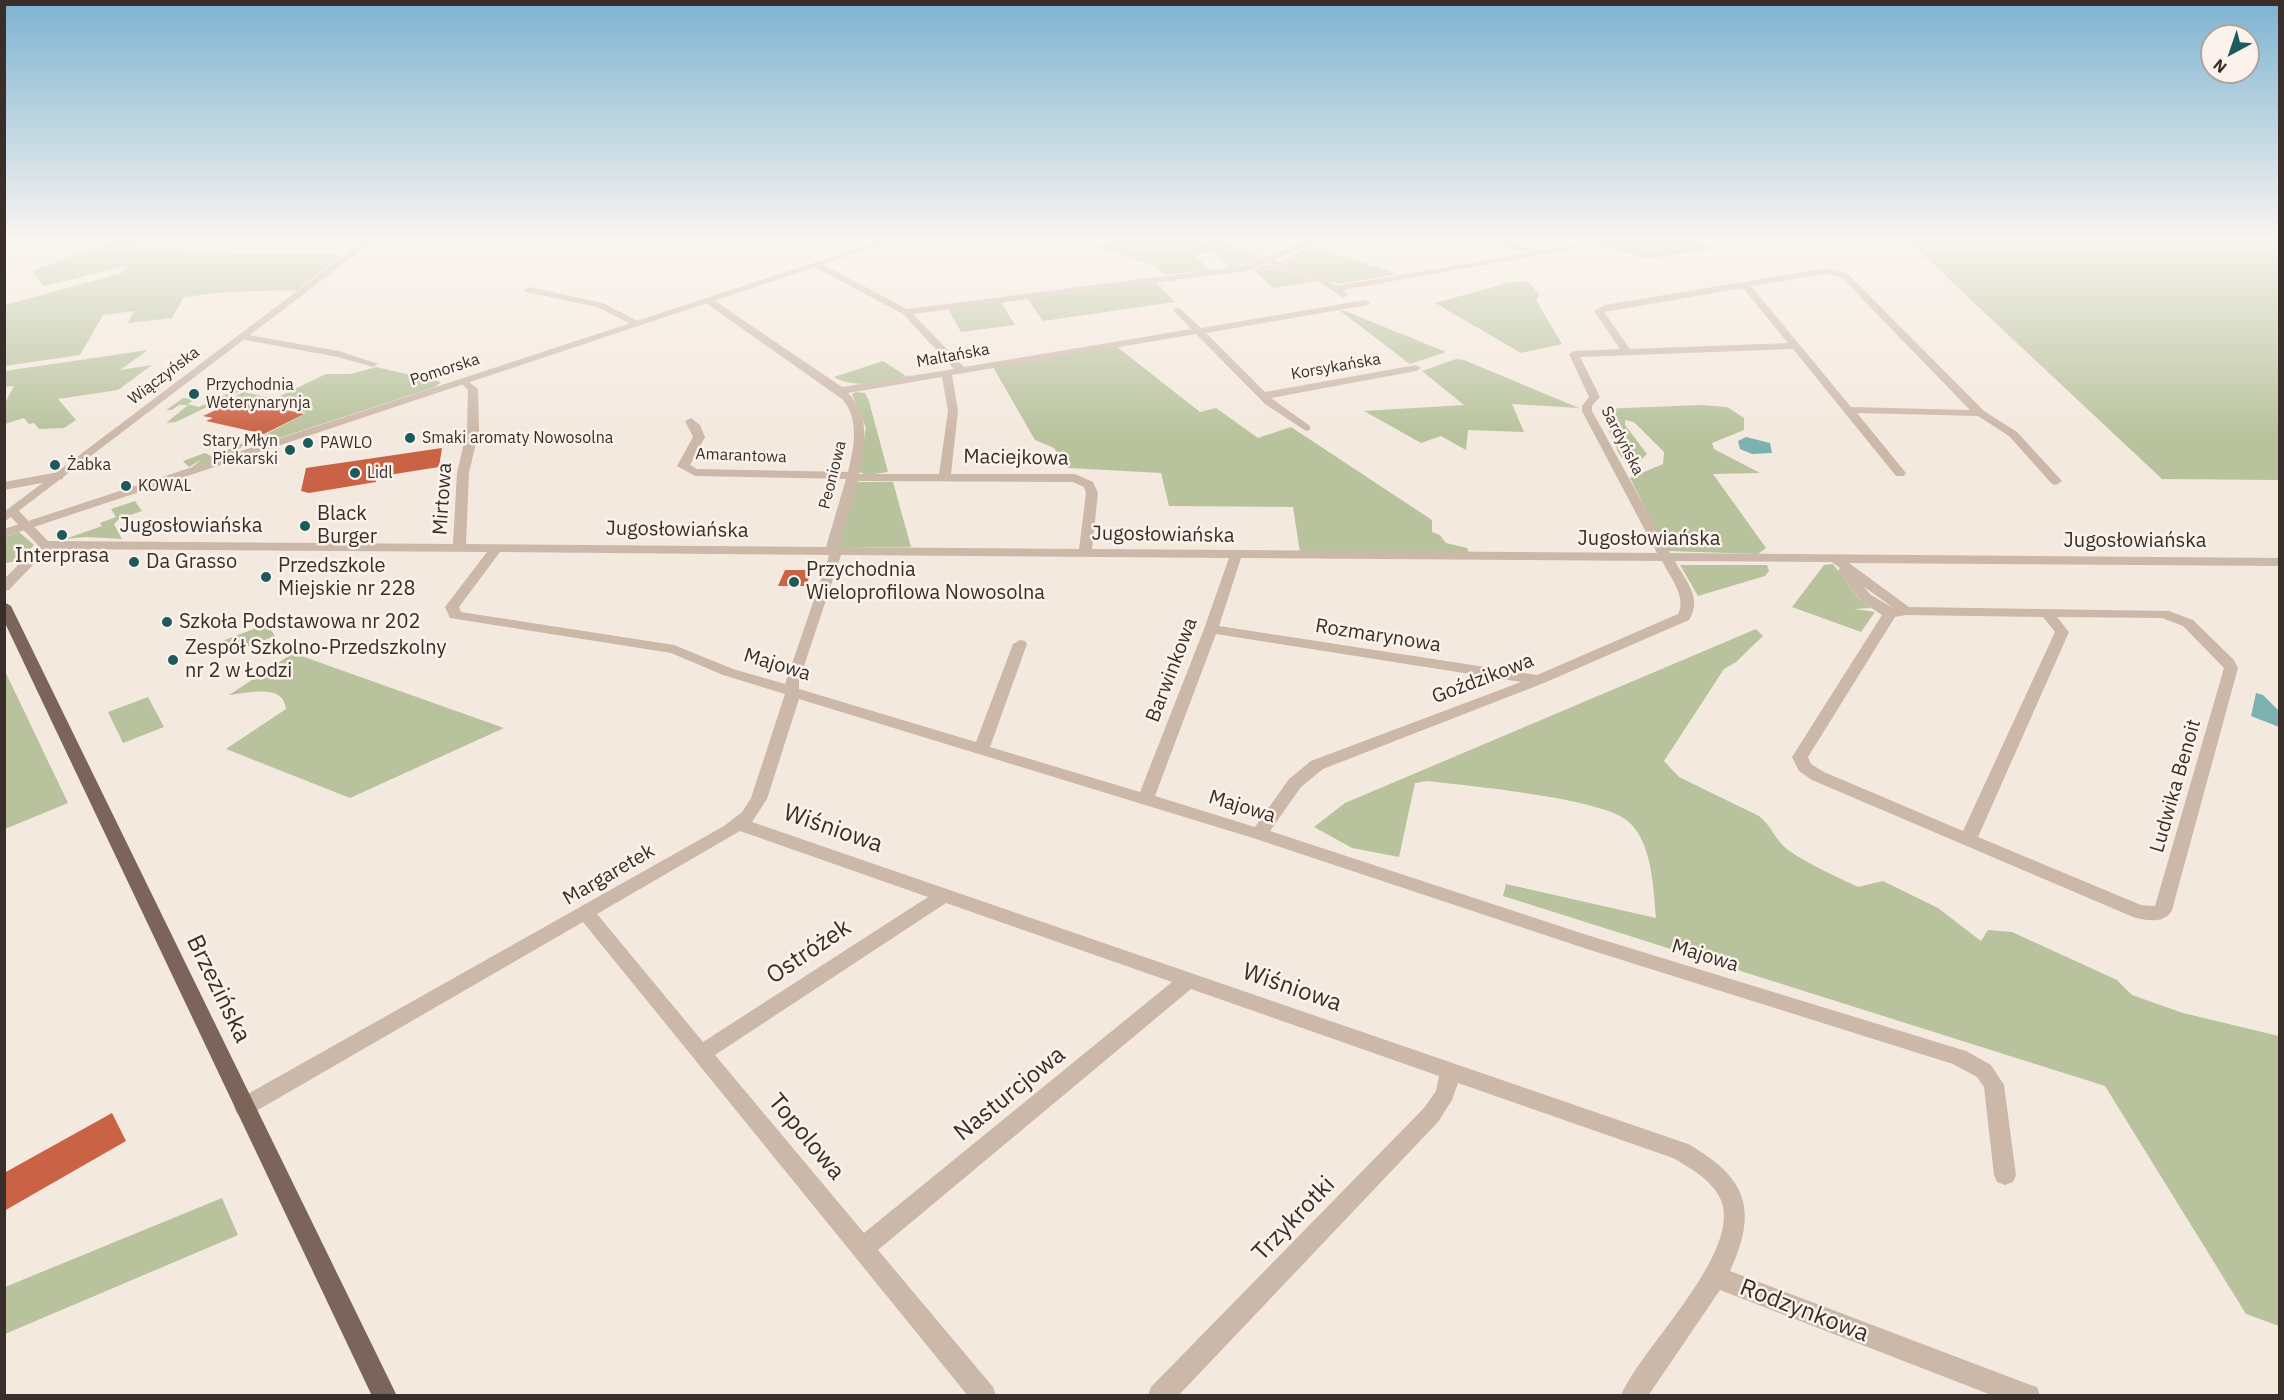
<!DOCTYPE html>
<meta charset="utf-8">
<style>
body{margin:0}
#map{position:relative;width:2284px;height:1400px;overflow:hidden;background:#f4e9de;font-family:"IBM Plex Sans",sans-serif}
canvas{display:block}
.frame{position:absolute;inset:0;border:6px solid #392e29;pointer-events:none}
.north{position:absolute;left:2200px;top:24px;width:60px;height:60px;box-sizing:border-box;background:#fbf3eb;border:2px solid #ada49d;border-radius:50%;rotate:220deg;font-size:16px;font-weight:700;line-height:24px;text-align:center;color:#392e29}
.north::after{content:'';display:block;margin:auto;width:21px;height:27px;background:#1d5a5d;clip-path:polygon(50% 0,100% 100%,50% 72%,0 100%)}
</style>
<div id="map">
<canvas width="2284" height="1400"></canvas>
<div class="frame"></div>
<div class="north">N</div>
</div>
<script>
const ctx = document.querySelector('canvas').getContext('2d');
ctx.lineJoin = 'round';
function paint(path, color) { ctx.fillStyle = color; ctx.fill(path, 'evenodd'); }
function trace(path, color, width, dash) { ctx.strokeStyle = color; ctx.lineWidth = width; ctx.lineCap = dash ? 'butt' : 'round'; ctx.setLineDash(dash || []); ctx.stroke(path); }
function write(font, color, halo, rows, align = 'center') {
  ctx.font = font + ' "IBM Plex Sans",sans-serif'; ctx.lineWidth = 5; ctx.setLineDash([]); ctx.textBaseline = 'middle'; ctx.strokeStyle = halo; ctx.fillStyle = color; for (const [text, x, y, turn = 0] of rows) {
    ctx.save(); ctx.translate(x, y); ctx.rotate((+turn || 0) * Math.PI / 180); ctx.textAlign = isNaN(turn) ? turn : align; if (halo) ctx.strokeText(text, 0, 0); ctx.fillText(text, 0, 0); ctx.restore();
  }
}
const green = new Path2D(`
 M120,239H138L133,251L342,255L297,290L227,292L184,297L172,318L128,323L134,311L103,315L80,355L5,366V305L122,273L126,266L44,286L34,274V270Z
 M1112,239H1197L1258,260L1229,268L1215,252L1194,254L1209,270L1165,275L1155,266L1095,246Z
 M1579,239H1692L1720,248L1646,259Z
 M1906,239H2279V480L2162,479Z
 M1311,246L1398,274L1339,284L1278,263Z
 M1265,265H1270L1316,281L1273,288L1253,269Z
 M1528,281L1540,296L1536,300L1562,344L1521,353L1435,303L1507,283Z
 M1156,282L1175,302L1043,321L1027,298Z
 M1001,302L1015,325L961,332L948,309Z
 M1339,310L1345,311L1446,352L1410,364Z
 M1116,346L1200,412L1216,408L1258,438L1291,427L1432,520V532L1440,535L1446,543L1467,548L1469,552L1300,553L1293,507L1169,506L1161,473L1068,468L1054,448L1035,440L993,367Z
 M148,350L120,370L152,365L118,390L58,399L76,420L64,428L39,429L34,423L29,424L24,418L5,424V403L14,386L5,387V371Z
 M1456,359L1464,360L1579,408L1512,404L1524,432L1468,430L1466,450L1441,436L1421,443L1364,411L1464,405L1422,371Z
 M883,361L906,376L912,375C889,381 855,390 834,377Z
 M376,367L441,382L435,387L270,441L257,439L306,413L235,396L244,392L274,399L326,374H351Z
 M235,390L240,391L176,422L166,423L188,405H179L172,410H166L183,398L195,399L188,404L199,407Z
 M856,392L865,393L869,401L888,472L867,475L859,472L866,428L852,394Z
 M1701,405L1727,407L1744,418V430L1712,443L1714,449L1760,473L1713,474L1766,548L1758,554L1667,551L1630,478L1663,464L1664,452L1634,422L1625,420V425L1647,454L1640,461H1625L1619,454L1600,409Z
 M238,443L244,445L231,455L191,468L202,459L189,467L183,461L205,453L211,456L238,446L235,444Z
 M858,482H893L911,547H839L854,485Z
 M135,501L142,511L119,519L114,524L122,539L86,537L65,539L102,526L100,523L116,517L111,509Z
 M19,532L34,545L19,561L5,563V537Z
 M1833,564L1860,600L1871,608L1854,609L1875,612L1861,632L1792,607L1824,565Z
 M1680,565H1767L1769,571L1765,576L1698,596Z
 M267,624L275,636L222,656L214,644Z
 M1756,629L1763,636L1736,662L1724,669L1664,761L1679,777L1759,816C1772,826 1775,840 1788,850C1810,865 1835,876 1858,887L1883,881L1938,908L1981,941L1988,930L2012,932L2117,980L2132,995L2183,1013L2279,1036V1326L2246,1314L2105,1086L1503,896L1506,884L1656,918C1653,888 1653,845 1629,822C1604,798 1468,786 1428,781L1415,783L1399,857L1352,848L1314,827L1345,803Z
 M293,653L504,728L350,798L226,749L286,709C284,683 247,693 229,695Z
 M4,669L68,803L5,829H4Z
 M148,697L164,727L123,743L108,712Z
 M222,1198L238,1235L5,1334V1287Z`);
const water = new Path2D(`
 M1746,437L1770,443L1772,453L1752,454L1740,449L1738,441Z
 M2256,693L2263,695L2279,711V727L2251,716Z`);
const building = new Path2D(`
 M239,399L304,414L264,434L206,421L213,418L203,416Z
 M442,448L439,467L376,477V482L309,493L301,491L306,468Z
 M785,570H812L806,586H778Z
 M112,1113L126,1141L4,1211V1173Z`);
const minor = new Path2D(`
 M289,239H373L374,241L370,244L293,242Z
 M1199,239H1213L1265,257L1310,239H1322L1274,260L1324,277L1336,286L1528,253L1484,239H1499L1539,251L1575,245L1579,248L1343,290L1348,295L1343,298L1318,281L1266,263L1246,271L913,314L964,367L1191,329L1173,310L1178,307L1201,328L1365,300L1370,303L1368,305L1206,333L1265,392L1416,365L1421,368L1416,371L1271,398L1310,426V430L1306,431L1265,404L1196,334L952,375L958,411L951,474H1075L1093,482L1098,493L1092,549L1657,553L1582,411V406L1589,397L1569,354L1574,351L1620,349L1594,311L1604,305L1827,268L1848,274L1984,411L2017,432L2062,481L2056,485L2052,484L2009,436L1978,416L1857,413L1906,473L1904,476H1896L1793,349L1580,357L1600,397L1592,406V411L1670,553L2280,558V566L1849,563L1909,607L2169,611L2193,620L2234,660L2238,668L2172,910C2165,924 2146,921 2133,917L1812,780L1799,771L1792,757L1882,615L1861,601L1838,571L1840,568L1832,562L1675,561C1686,582 1703,598 1689,620L1544,683L1323,769L1301,787L1270,831L1587,935L1966,1051L1991,1065L2004,1085L2016,1175L2013,1182L2005,1185L1997,1182L1994,1175L1984,1087L1977,1077L1953,1064L1587,949L1253,838L799,699L767,799L752,822L1688,1144C1746,1177 1759,1209 1730,1271L2028,1384L2037,1387L2040,1396H1994L1720,1290L1648,1396H1621C1640,1348 1748,1248 1719,1196C1709,1178 1690,1168 1673,1158L1458,1083L1452,1100L1438,1122L1178,1396H1148L1151,1387L1424,1108L1436,1091L1439,1076L1191,989L878,1250L993,1387L996,1396H968L583,922L251,1114L244,1116L237,1114L234,1107L237,1100L724,826L742,812L751,798L785,694L723,675L671,653L450,618L445,607L487,552L48,549L9,590L4,591V579L38,545L9,515V509H17L48,541L453,544L457,473L467,430L468,390L459,381L464,378L478,389L479,430L469,473L466,544L826,547L846,479L695,476L677,466L693,437L685,421L691,418L700,425L705,437L690,465L697,469L848,472C854,448 860,419 842,399L706,303V299H712L842,387L954,369L903,314L814,267V263H820L907,309L1244,266L1257,260ZM1827,274L1842,278L1970,410L1851,407L1751,286ZM1743,288L1788,343L1630,349L1604,312ZM942,377L948,411L939,474H859C866,445 870,416 848,393ZM858,481L1073,482L1084,487L1086,493L1079,549L839,547ZM500,552L828,555L829,556L785,684L733,669L674,645L461,612L459,607ZM841,555L1229,558L1204,629L1140,792L990,747L1027,644L1025,641L1020,640L1013,644L976,742L799,689V681ZM1241,558L1662,561C1670,577 1687,597 1678,614L1537,675L1219,626ZM1863,586L1895,609L1871,595ZM1906,615L2043,617L2055,632L1963,831L1824,772L1811,764L1808,757L1895,617ZM2057,617L2162,618L2183,626L2224,668L2155,906L2141,905L1978,837L2069,632ZM1216,634L1521,682L1311,761L1289,779L1255,827L1155,796ZM740,831L928,897L703,1042L597,914ZM946,903L1172,982L864,1233L715,1055Z
 M529,287L603,303L643,324L635,326L597,307L526,292L524,290Z
 M243,334L339,351L378,364L373,367L338,357L240,339V335Z
 M59,472L63,473V479L4,490V482Z`);
const tertiary = new Path2D(`
 M366,239H376L4,522V512Z
 M886,239H900L4,537V529Z`);
const primary = new Path2D(`
 M4,602L11,606L397,1396H372L4,621Z`);
const markers = [
 [194,394,6,"#1d5a5d"],
 [410,438,6,"#1d5a5d"],
 [308,443,6,"#1d5a5d"],
 [290,450,6,"#1d5a5d"],
 [55,465,6,"#1d5a5d"],
 [355,473,6,"#1d5a5d"],
 [126,486,6,"#1d5a5d"],
 [305,526,6,"#1d5a5d"],
 [62,535,6,"#1d5a5d"],
 [134,562,6,"#1d5a5d"],
 [266,577,6,"#1d5a5d"],
 [794,582,6,"#1d5a5d"],
 [167,622,6,"#1d5a5d"],
 [173,660,6,"#1d5a5d"]
];
const farStreetnames = [
 ["Maltańska",953,356,-10],
 ["Korsykańska",1336,367,-10],
 ["Pomorska",445,370,-18],
 ["Wiączyńska",164,376,-37],
 ["Sardyńska",1622,441,63],
 ["Amarantowa",741,456,2],
 ["Peoniowa",833,475,-76]
];
const farPoinames = [
 ["Przychodnia",206,385],
 ["Weterynarynja",206,403],
 ["Smaki aromaty Nowosolna",422,438],
 ["Stary Młyn",278,441,"right"],
 ["Piekarski",278,459,"right"],
 ["PAWLO",320,443],
 ["Żabka",67,465],
 ["Lidl",367,473],
 ["KOWAL",138,486]
];
const streetNames = [
 ["Maciejkowa",1016,458,1],
 ["Mirtowa",443,499,-86],
 ["Jugosłowiańska",191,526],
 ["Jugosłowiańska",677,530,1],
 ["Jugosłowiańska",1163,535,1],
 ["Jugosłowiańska",1649,539],
 ["Jugosłowiańska",2135,541],
 ["Rozmarynowa",1378,636,9],
 ["Majowa",777,665,17],
 ["Barwinkowa",1172,670,-69],
 ["Goździkowa",1483,679,-21],
 ["Ludwika Benoit",2176,786,-74],
 ["Majowa",1242,807,17],
 ["Margaretek",609,875,-30],
 ["Majowa",1705,956,17]
];
const poiNames = [
 ["Black",317,514],
 ["Burger",317,537],
 ["Interprasa",62,556,"center"],
 ["Da Grasso",146,562],
 ["Przedszkole",278,566],
 ["Miejskie nr 228",278,589],
 ["Przychodnia",806,570],
 ["Wieloprofilowa Nowosolna",806,593],
 ["Szkoła Podstawowa nr 202",179,622],
 ["Zespół Szkolno-Przedszkolny",185,648],
 ["nr 2 w Łodzi",185,671]
];
const nearStreetnames = [
 ["Wiśniowa",833,829,19],
 ["Ostróżek",809,952,-34],
 ["Wiśniowa",1292,988,19],
 ["Brzezińska",218,989,64],
 ["Nasturcjowa",1010,1094,-39],
 ["Topolowa",806,1137,50],
 ["Trzykrotki",1294,1219,-46],
 ["Rodzynkowa",1804,1311,21]
];
paint(green, '#b8c39d');
paint(water, '#7cb1b2');
paint(building, '#ca6346');
paint(minor, '#ccb8a9');
paint(tertiary, '#ccb8a9');
paint(primary, '#7c645a');
const sky = ctx.createLinearGradient(0, 0, 0, 435);
sky.addColorStop(0, '#7db3d2');
sky.addColorStop(0.55, '#faf5f0');
sky.addColorStop(1, '#faf5f000');
ctx.fillStyle = sky;
ctx.fillRect(0, 0, 2284, 435);
for (const [x, y, r, color] of markers) { const dot = new Path2D(); dot.arc(x, y, r, 0, 2 * Math.PI); ctx.fillStyle = color; ctx.fill(dot); trace(dot, '#fbf3eb', 2); }
write('16px', '#392e29', '#fbf3eb', farStreetnames);
write('16px', '#392e29', '#fbf3eb', farPoinames, 'left');
write('20px', '#392e29', '#fbf3eb', streetNames);
write('20px', '#392e29', '#fbf3eb', poiNames, 'left');
write('24px', '#392e29', '#fbf3eb', nearStreetnames);
</script>
